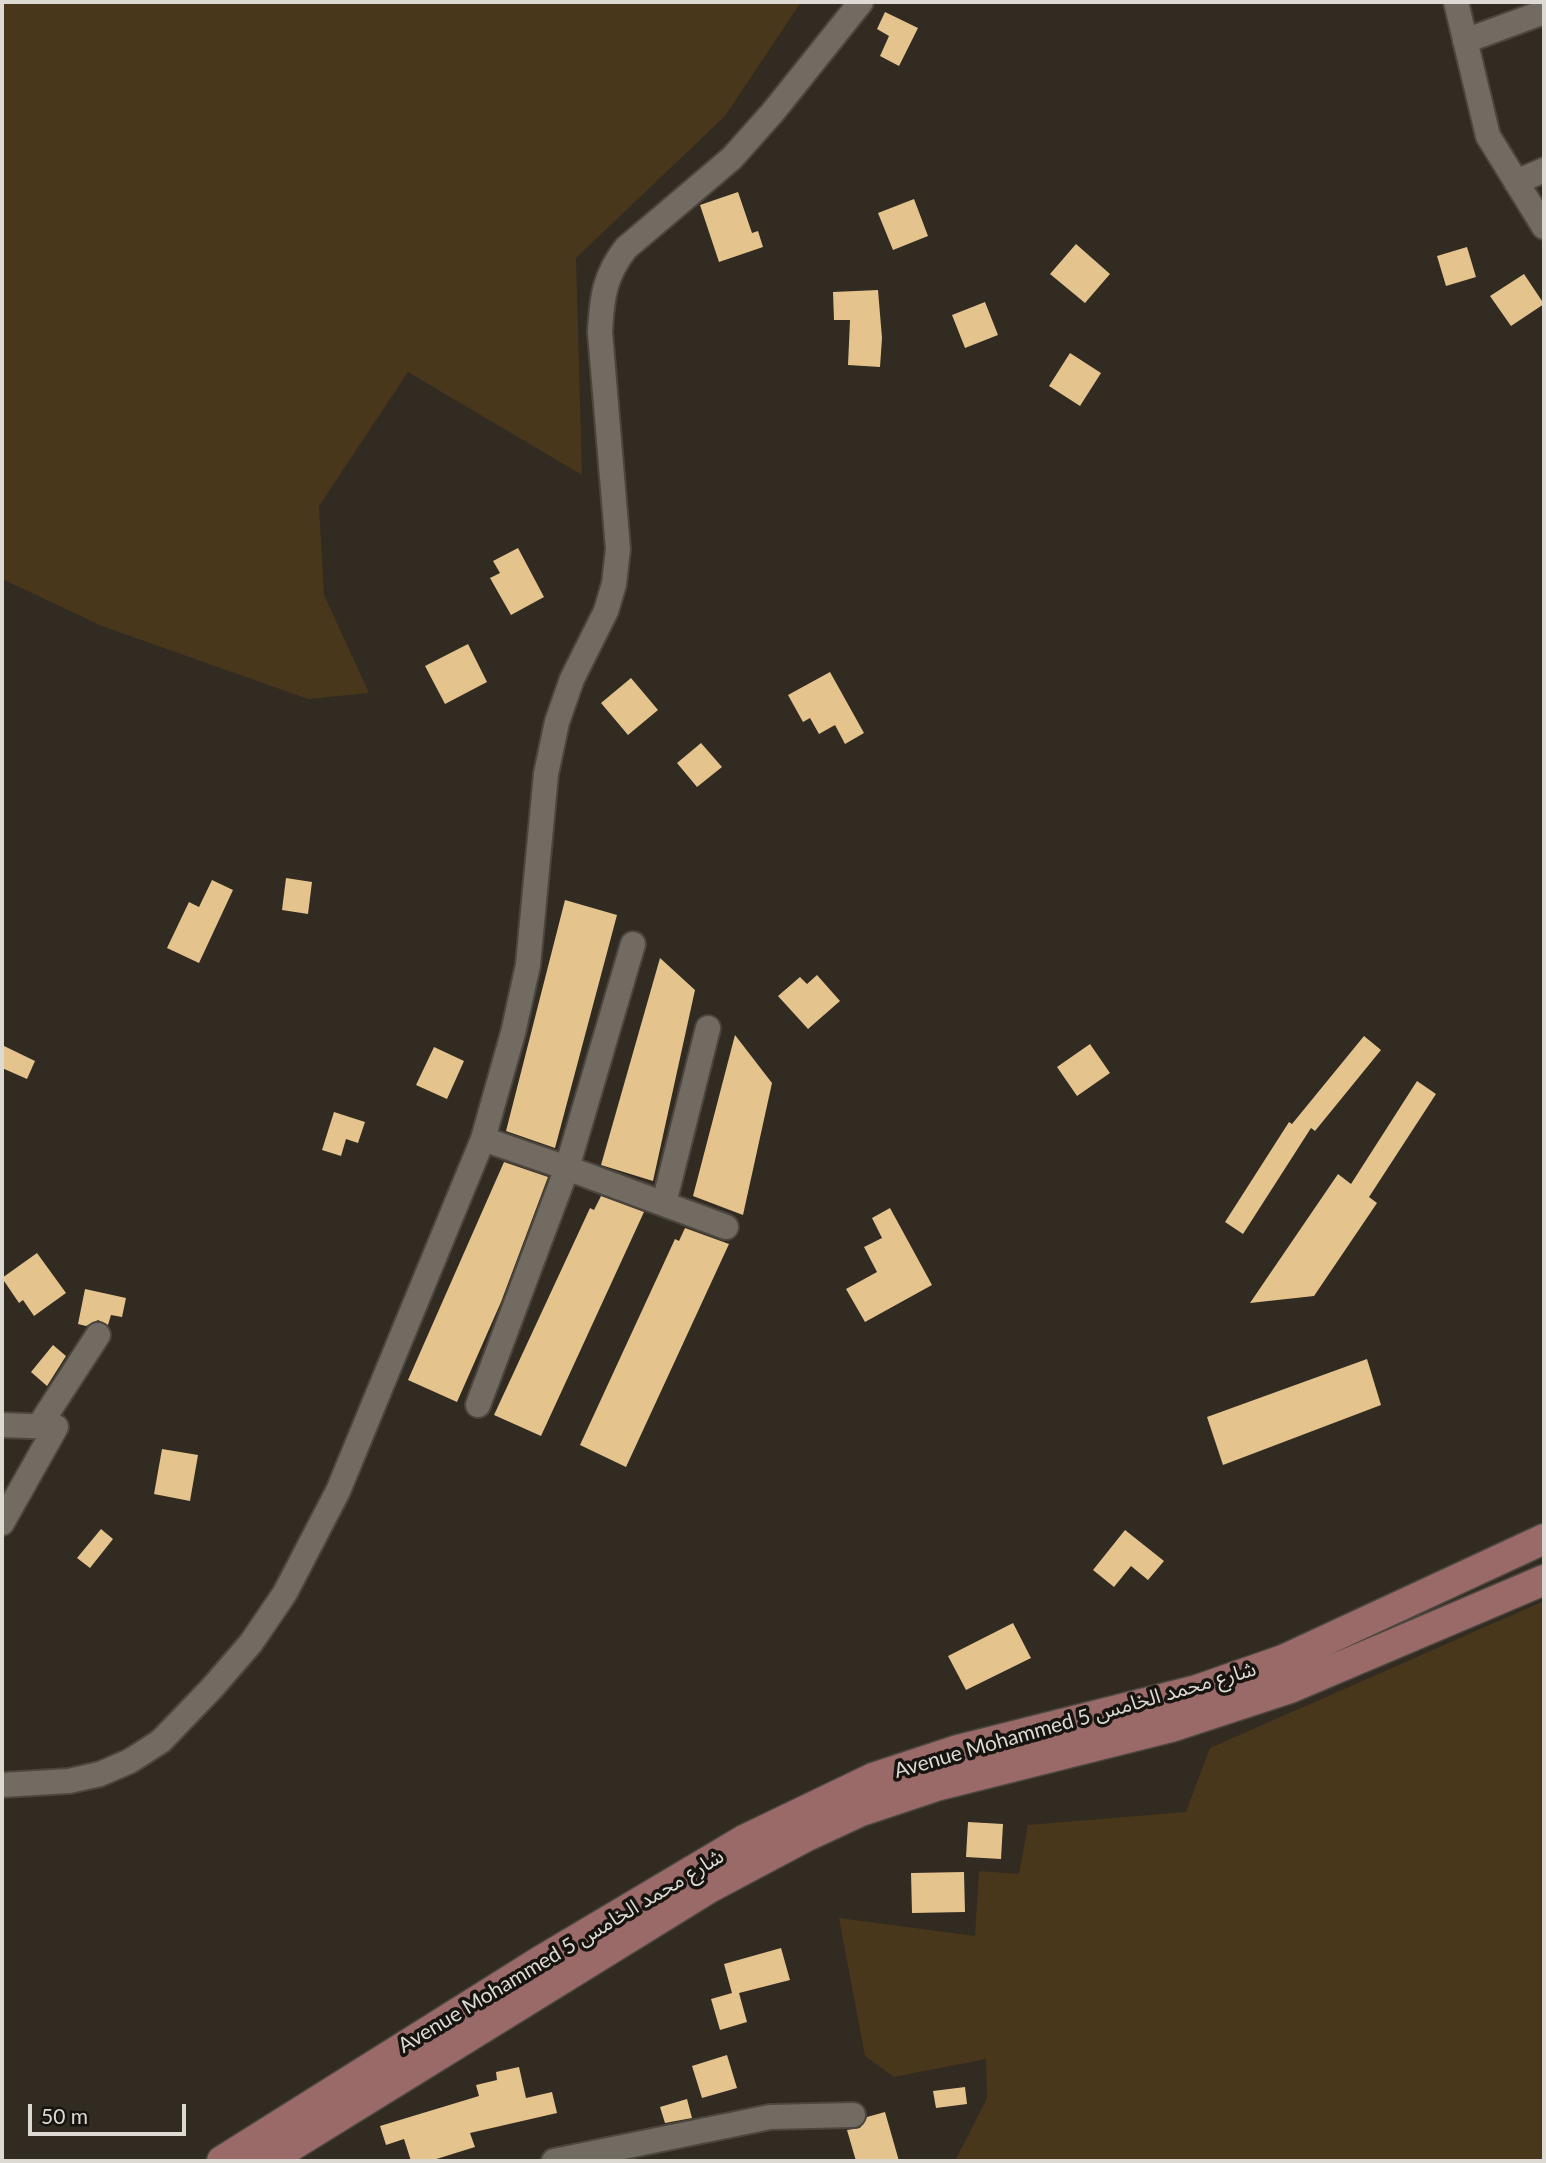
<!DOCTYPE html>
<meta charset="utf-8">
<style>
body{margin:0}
#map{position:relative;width:1546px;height:2163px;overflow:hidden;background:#312b22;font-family:Lato,sans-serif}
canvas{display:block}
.frame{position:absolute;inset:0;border:4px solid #ddd9d3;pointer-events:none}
.scale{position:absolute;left:28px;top:2104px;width:158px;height:32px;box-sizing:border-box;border:4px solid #ddd9d3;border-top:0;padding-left:9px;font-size:21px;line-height:24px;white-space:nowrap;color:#ddd9d3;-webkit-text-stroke:5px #171410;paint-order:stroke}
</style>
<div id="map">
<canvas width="1546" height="2163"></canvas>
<div class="frame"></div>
<div class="scale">50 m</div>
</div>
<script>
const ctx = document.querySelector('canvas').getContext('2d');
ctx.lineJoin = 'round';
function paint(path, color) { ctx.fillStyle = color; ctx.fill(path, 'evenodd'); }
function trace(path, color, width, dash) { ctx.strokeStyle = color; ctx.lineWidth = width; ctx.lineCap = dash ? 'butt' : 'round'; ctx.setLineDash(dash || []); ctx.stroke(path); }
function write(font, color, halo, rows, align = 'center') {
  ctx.font = font + ' Lato,"Noto Sans Arabic",sans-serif'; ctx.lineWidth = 7; ctx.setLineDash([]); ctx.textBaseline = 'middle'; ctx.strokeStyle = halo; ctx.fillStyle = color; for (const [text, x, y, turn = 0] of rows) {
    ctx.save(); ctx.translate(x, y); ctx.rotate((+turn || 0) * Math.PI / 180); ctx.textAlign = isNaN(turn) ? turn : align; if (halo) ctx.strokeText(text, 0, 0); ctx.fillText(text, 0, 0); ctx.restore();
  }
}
const green = new Path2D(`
 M2,2H801L725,116L576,258L582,475L408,372L319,506L324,595L369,693L308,699L102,626L2,579Z
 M1544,1601V2161H955L987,2098L986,2059L894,2077L865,2056L839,1918L975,1936L979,1871L1019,1874L1028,1825L1186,1812L1210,1748Z`);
const building = new Path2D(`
 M885,12L918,28L899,66L880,56L889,36L877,29Z
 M738,192L752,233L758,231L763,247L719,262L700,205Z
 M914,199L928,236L893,250L878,213Z
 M1076,244L1110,274L1085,303L1050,274Z
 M1467,247L1476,277L1446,286L1437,256Z
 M1524,274L1544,304L1511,326L1490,296Z
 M878,290L882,338L880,367L848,365L850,320H834L833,292Z
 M985,302L998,335L965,348L952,315Z
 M1070,353L1101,373L1080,406L1049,386Z
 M518,548L544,597L511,615L490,578L500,573L493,561Z
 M468,644L487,682L445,704L425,666Z
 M830,672L864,733L845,744L835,725L819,734L810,718L803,722L788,695Z
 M631,678L658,710L628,735L601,703Z
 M701,743L722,767L697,787L677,763Z
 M286,878L312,882L308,914L282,910Z
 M212,880L233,890L199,963L167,948L189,902L199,907Z
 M565,900L617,915L555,1148L506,1131Z
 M660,958L695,990L653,1181L601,1165Z
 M817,975L840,1001L808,1029L778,996L800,977L807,984Z
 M735,1035L772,1083L743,1215L693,1196Z
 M1364,1036L1381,1050L1315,1131L1311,1128L1243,1234L1225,1222L1289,1122L1292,1124Z
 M1090,1044L1110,1073L1077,1096L1057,1067Z
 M2,1045L35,1061L27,1079L2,1068Z
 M434,1047L464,1061L447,1099L416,1085Z
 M1417,1081L1436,1094L1369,1197L1377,1203L1314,1296L1250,1303L1338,1174L1351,1184Z
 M334,1112L365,1122L358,1143L346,1139L341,1156L322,1150Z
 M504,1162L548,1177L501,1302L457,1402L408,1380Z
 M601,1196L644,1212L541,1436L494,1415L590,1208L594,1210Z
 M890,1208L932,1285L865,1322L846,1289L877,1272L864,1247L882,1238L872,1218Z
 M685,1228L729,1244L626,1467L580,1445L675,1239L679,1241Z
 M37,1253L66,1293L34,1316L23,1300L19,1303L2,1278Z
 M85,1289L126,1298L122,1317L111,1315L108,1325L98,1320L86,1326L78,1324Z
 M53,1345L66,1356L47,1386L31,1372Z
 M1367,1359L1381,1405L1223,1465L1207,1417Z
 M162,1449L198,1455L190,1501L154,1494Z
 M101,1529L113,1539L90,1568L77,1558Z
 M1125,1530L1164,1561L1148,1580L1131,1566L1114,1587L1093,1570Z
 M1013,1623L1031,1658L966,1690L948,1656Z
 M968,1822L1003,1824L1001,1859L966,1857Z
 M964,1872L965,1912L912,1913L911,1873Z
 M781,1948L790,1980L739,1993L747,2022L720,2030L711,1999L732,1993L724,1964Z
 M727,2055L737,2088L702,2098L692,2066Z
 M519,2067L526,2098L552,2092L557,2113L470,2133L475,2147L430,2161H411L404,2139L386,2145L380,2126L479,2096L476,2085L497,2080L496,2072Z
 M965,2087L967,2104L936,2108L933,2091Z
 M687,2099L692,2118L665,2123L660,2107Z
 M885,2112L899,2161H856L847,2130L860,2128L867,2117Z`);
const minor = new Path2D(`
 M1456,2L1488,136L1544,227
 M1465,41L1544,12
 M1516,182L1544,170
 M483,1139L567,1168L726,1227
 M664,1203L708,1028
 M478,1405L567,1168L633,944
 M2,1425L56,1427L2,1523
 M39,1426L98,1335
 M2,1785L69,1781L100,1774L130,1761L161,1741L212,1688L251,1643L285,1593L338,1491L483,1139L513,1033L528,965L546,774L557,722L572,679L606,611L614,584L618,549L600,332C602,298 604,276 626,248L732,158L773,112L861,2
 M554,2161L770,2117L853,2115`);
const major = new Path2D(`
 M222,2161L539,1962L746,1839L873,1778L958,1750L1197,1690L1283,1660L1544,1539
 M267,2161L709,1888L805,1837L861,1811L936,1786L1171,1727L1290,1688L1544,1580`);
const streetNames = [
 ["Avenue Mohammed 5 شارع محمد الخامس",1075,1720,-16],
 ["Avenue Mohammed 5 شارع محمد الخامس",561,1951,-31]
];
paint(green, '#49371b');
paint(building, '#e5c38d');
trace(minor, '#4c463f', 28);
trace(major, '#4c463f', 33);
trace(minor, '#726b61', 24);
trace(major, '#996a68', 30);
write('21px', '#ddd9d3', '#171410', streetNames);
</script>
